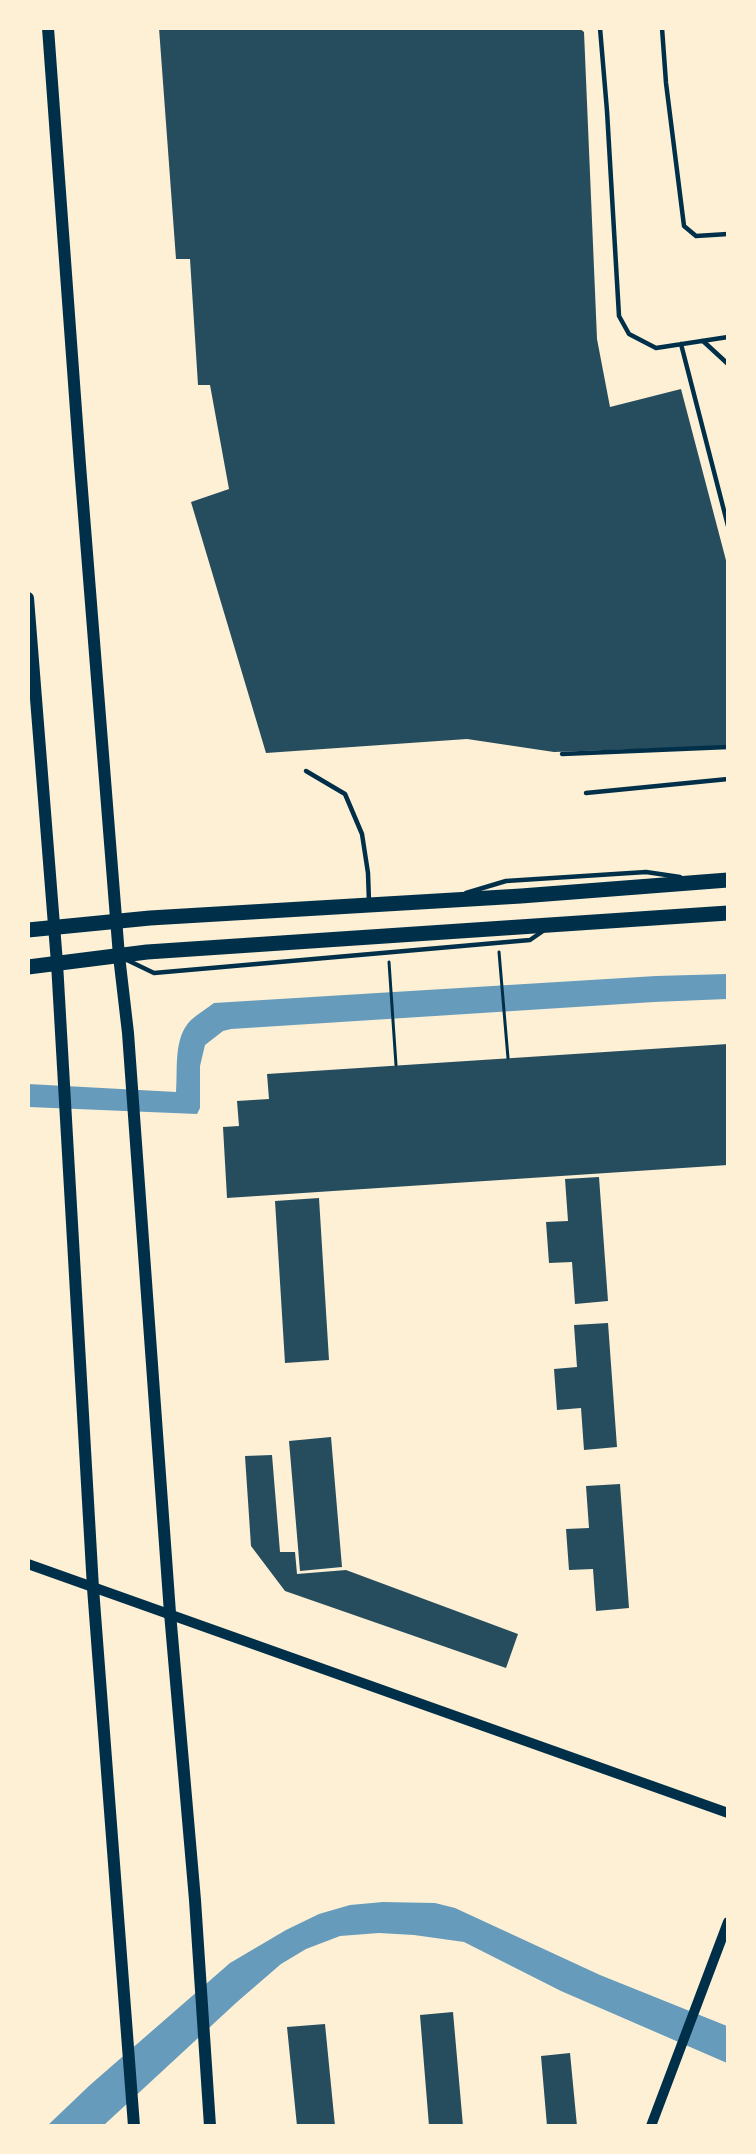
<!DOCTYPE html>
<style>
body{margin:0}
#map{position:relative;width:756px;height:2154px;overflow:hidden;background:#fdf0d5;font-family:"Open Sans",sans-serif}
canvas{display:block}
.frame{position:absolute;inset:0;border:30px solid #fdf0d5;pointer-events:none}
</style>
<div id="map">
<canvas width="756" height="2154"></canvas>
<div class="frame"></div>
</div>
<script>
const ctx = document.querySelector('canvas').getContext('2d');
ctx.lineJoin = 'round';
function paint(path, color) { ctx.fillStyle = color; ctx.fill(path, 'evenodd'); }
function trace(path, color, width, dash) { ctx.strokeStyle = color; ctx.lineWidth = width; ctx.lineCap = dash ? 'butt' : 'round'; ctx.setLineDash(dash || []); ctx.stroke(path); }
const water = new Path2D(`
 M727,974V999L654,1002L231,1029L223,1031L205,1045L200,1066V1108L197,1114L29,1107L28,1084L176,1092C178,1069 173,1038 191,1020C198,1014 207,1008 214,1003L656,976Z
 M383,1902L435,1903L455,1908L600,1975L727,2026V2063L561,1991L464,1942L414,1935L379,1933L340,1936L306,1949L281,1964L237,2002L104,2125L47,2126L90,2085L230,1963L286,1930L319,1914L350,1905Z`);
const building = new Path2D(`
 M159,28H579L584,32L597,339L610,407L681,389L728,568V746L554,752L467,739L266,753L191,502L229,489L210,385H198L190,259H176Z
 M728,1044V1165L227,1198L223,1127L239,1126L237,1101L269,1099L267,1074Z
 M599,1177L608,1301L575,1304L572,1262L549,1263L546,1222L568,1221L565,1179Z
 M319,1198L329,1360L285,1363L275,1201Z
 M608,1323L617,1447L584,1450L581,1408L557,1410L554,1369L577,1367L574,1325Z
 M331,1437L342,1567L300,1571L289,1441Z
 M272,1455L280,1552H295L297,1574L346,1570L518,1634L506,1668L285,1591L251,1546L245,1456Z
 M620,1484L629,1608L596,1611L593,1569L569,1570L566,1529L589,1528L586,1486Z
 M453,2012L463,2126H429L420,2015Z
 M325,2024L335,2126H297L287,2027Z
 M570,2053L577,2126H547L541,2056Z`);
const path = new Path2D(`
 M499,952L508,1058
 M389,962L396,1065`);
const service = new Path2D(`
 M600,28L607,111L619,316L629,334L656,348L728,337
 M662,28L666,83L684,226L696,236L728,234
 M703,341L728,364
 M681,344L728,526
 M562,754L728,747
 M306,771L345,794L362,834L368,873L369,902
 M586,793L728,779
 M466,893L506,881L646,872L680,877
 M127,960L154,973L530,940L543,931`);
const tertiary = new Path2D(`
 M28,1564L728,1813
 M651,2126L728,1922`);
const secondary = new Path2D(`
 M48,28L80,465L119,956L128,1033L170,1613L195,1900L210,2126
 M28,598L57,963L93,1588L134,2126`);
const primary = new Path2D(`
 M28,930L150,918L521,896L728,880
 M28,967L147,952L728,913`);
paint(water, '#669bbc');
paint(building, '#264d5e');
trace(path, '#003049', 3);
trace(service, '#003049', 4.5);
trace(tertiary, '#003049', 10);
trace(secondary, '#003049', 12);
trace(primary, '#003049', 15);
</script>
